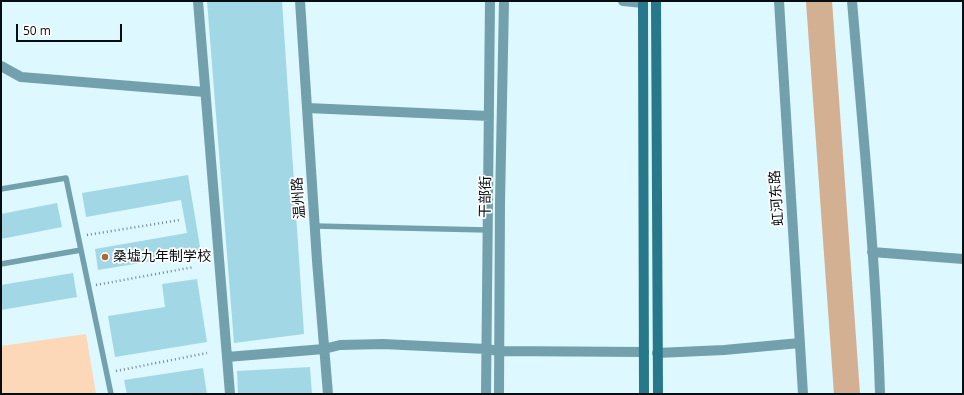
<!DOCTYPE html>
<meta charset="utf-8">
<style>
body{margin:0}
#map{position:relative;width:964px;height:395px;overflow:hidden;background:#ddf8ff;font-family:"Open Sans",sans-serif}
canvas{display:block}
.frame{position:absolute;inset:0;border:2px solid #060e11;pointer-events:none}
.scale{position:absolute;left:16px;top:24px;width:106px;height:18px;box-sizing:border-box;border:2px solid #060e11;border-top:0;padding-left:5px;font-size:12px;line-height:14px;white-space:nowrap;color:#060e11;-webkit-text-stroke:3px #fff;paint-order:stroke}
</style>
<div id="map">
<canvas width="964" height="395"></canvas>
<div class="frame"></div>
<div class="scale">50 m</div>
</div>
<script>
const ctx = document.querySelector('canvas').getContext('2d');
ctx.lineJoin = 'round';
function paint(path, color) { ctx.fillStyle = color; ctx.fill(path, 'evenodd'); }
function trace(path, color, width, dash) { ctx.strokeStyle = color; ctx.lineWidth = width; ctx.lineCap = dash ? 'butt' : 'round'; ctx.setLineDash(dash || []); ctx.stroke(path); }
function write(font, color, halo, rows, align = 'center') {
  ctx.font = font + ' "Open Sans","Noto Sans SC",sans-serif'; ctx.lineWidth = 3.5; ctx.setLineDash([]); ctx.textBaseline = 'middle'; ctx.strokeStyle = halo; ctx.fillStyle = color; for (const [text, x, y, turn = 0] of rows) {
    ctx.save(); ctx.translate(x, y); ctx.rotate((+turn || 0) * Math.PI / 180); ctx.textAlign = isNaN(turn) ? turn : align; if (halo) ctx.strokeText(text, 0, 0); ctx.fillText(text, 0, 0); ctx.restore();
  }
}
const green = new Path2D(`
 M86,334L96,394H1V346Z`);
const river = new Path2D(`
 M819,1L847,394`);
const building = new Path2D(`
 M207,1H282L304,334L234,343Z
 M188,175L201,253L98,270L95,249L187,233L181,200L86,217L82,193Z
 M57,203L62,227L1,239V214Z
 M73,273L77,297L1,310V285Z
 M197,279L207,342L115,357L108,316L165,307L162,284Z
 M310,367L312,394H238L237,371Z
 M203,368L207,394H127L124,380Z`);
const path = new Path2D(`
 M87,235L180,220
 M96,285L194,267
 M116,371L207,353`);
const service = new Path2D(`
 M1,189L66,178L111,394
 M315,226L487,230
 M1,264L81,250`);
const minor = new Path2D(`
 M198,1L230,394
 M300,1L317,261L328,394
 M623,1L643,3
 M779,1L803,394
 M852,1C863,132 876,263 880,394
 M1,66L21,77L205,92
 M307,108L489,116
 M872,252L963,259
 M657,353L724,350L800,343
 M227,357L324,349L340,345L383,344L486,349L499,351L644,352
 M486,394L490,1
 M499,394L500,203L504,1`);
const secondary = new Path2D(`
 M643,1L644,394
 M656,1L658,394`);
const markers = [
 [105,257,4,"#a96b30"]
];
const streetNames = [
 ["干部街",486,197,-89],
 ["温州路",299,198,-94],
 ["虹河东路",777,198,-94]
];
const poiNames = [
 ["桑墟九年制学校",113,257]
];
paint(green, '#fcd8b9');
trace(river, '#d4b092', 26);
paint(building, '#a2d8e6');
trace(path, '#73858a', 2.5, [1, 3]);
trace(service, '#72a1ad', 5.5);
trace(minor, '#72a1ad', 10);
trace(secondary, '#27788a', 10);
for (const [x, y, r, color] of markers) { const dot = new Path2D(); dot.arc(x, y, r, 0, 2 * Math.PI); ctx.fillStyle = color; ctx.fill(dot); trace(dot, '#fff', 1.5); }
write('14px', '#060e11', '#fff', streetNames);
write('14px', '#060e11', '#fff', poiNames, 'left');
</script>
